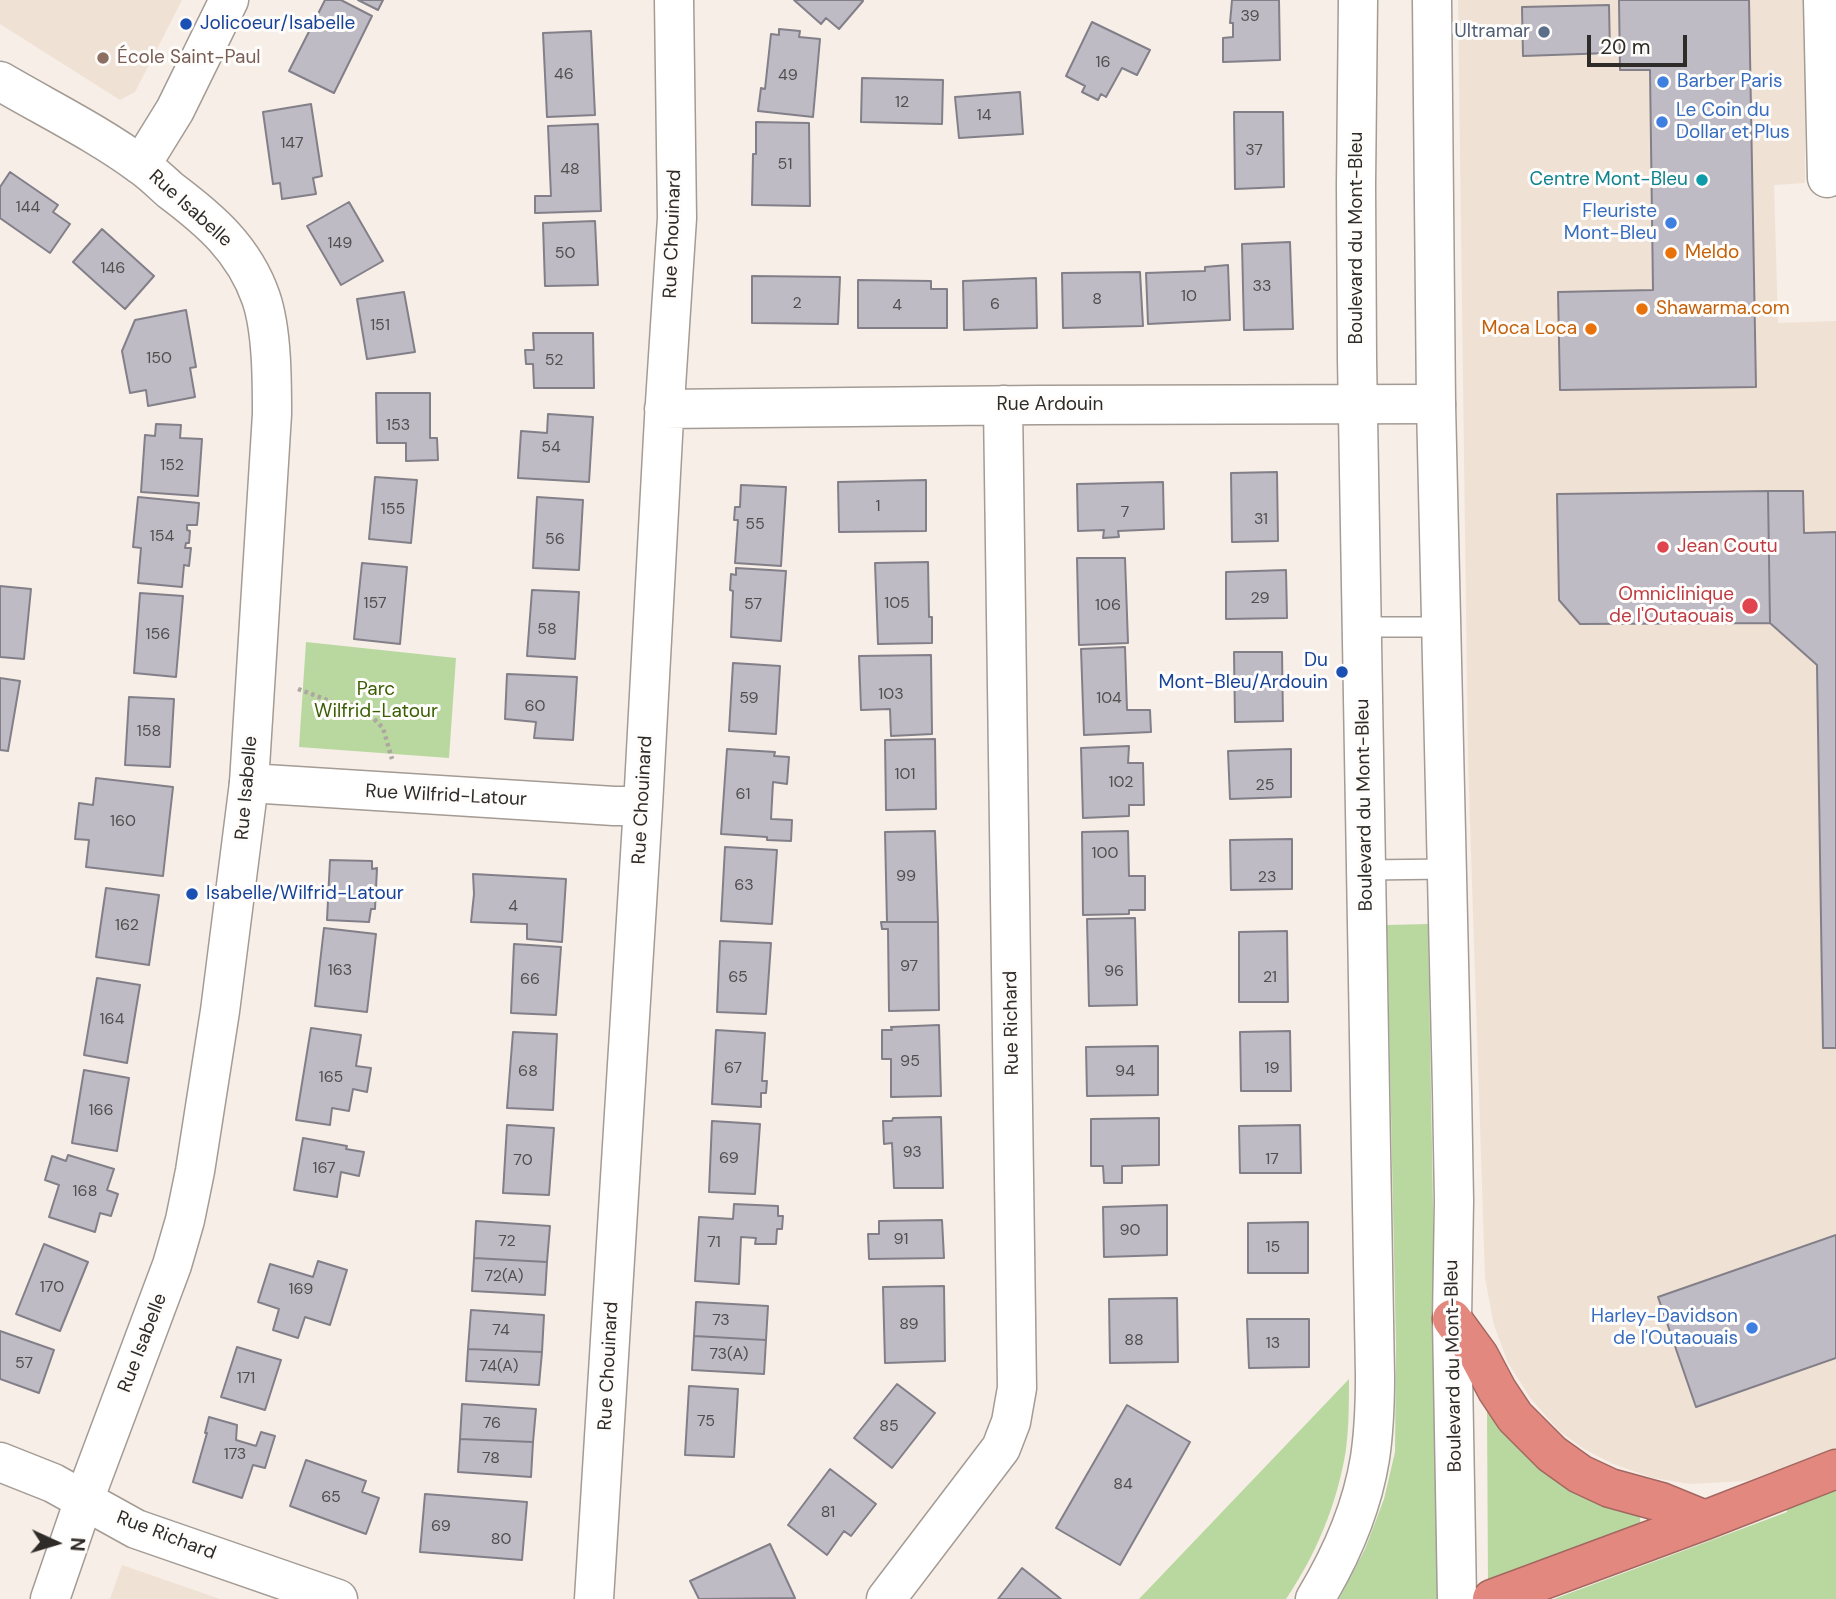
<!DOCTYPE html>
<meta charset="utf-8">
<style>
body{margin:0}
#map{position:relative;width:1836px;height:1599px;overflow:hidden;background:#f7eee7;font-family:"DM Sans",sans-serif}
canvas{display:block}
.north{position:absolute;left:21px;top:1508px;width:70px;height:70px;-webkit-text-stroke:5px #fffdfb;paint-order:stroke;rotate:94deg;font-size:19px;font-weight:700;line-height:28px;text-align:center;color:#2e2b28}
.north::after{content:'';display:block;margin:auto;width:24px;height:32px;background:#2e2b28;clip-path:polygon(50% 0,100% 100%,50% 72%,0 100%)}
.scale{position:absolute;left:1587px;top:35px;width:100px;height:32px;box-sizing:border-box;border:4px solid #2e2b28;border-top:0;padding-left:9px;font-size:21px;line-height:24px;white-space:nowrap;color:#2e2b28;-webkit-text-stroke:5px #fffdfb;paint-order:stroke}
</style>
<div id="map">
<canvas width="1836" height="1599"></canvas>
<div class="north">N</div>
<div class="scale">20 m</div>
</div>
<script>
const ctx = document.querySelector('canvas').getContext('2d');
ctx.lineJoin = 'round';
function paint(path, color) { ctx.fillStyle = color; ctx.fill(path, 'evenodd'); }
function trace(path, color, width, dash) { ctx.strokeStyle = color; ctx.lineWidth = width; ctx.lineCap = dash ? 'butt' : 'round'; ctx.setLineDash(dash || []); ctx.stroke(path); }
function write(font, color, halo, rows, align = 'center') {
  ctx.font = font + ' "DM Sans",sans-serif'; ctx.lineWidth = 6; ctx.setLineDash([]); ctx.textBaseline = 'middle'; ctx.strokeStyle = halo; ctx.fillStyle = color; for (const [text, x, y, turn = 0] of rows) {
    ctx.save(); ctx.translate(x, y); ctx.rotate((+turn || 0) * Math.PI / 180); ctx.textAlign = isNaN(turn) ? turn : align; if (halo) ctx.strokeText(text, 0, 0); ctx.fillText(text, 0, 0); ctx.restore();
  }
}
const built = new Path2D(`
 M0,0H182L135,92L120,100L0,24Z
 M1458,0H1805V183L1774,185L1778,323L1836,321V1455L1778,1476L1774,1471L1747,1481L1690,1484L1653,1478L1613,1464L1584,1449L1559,1431L1531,1399L1508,1363L1494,1325L1485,1278L1468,761Z
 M122,1565L220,1599H110Z`);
const green = new Path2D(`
 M306,642L456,658L449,758L299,747Z
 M1428,924L1440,1599H1339L1365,1549L1384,1499L1395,1452L1396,1347L1387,925Z
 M1349,1379C1349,1402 1349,1426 1346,1449C1338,1502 1316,1555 1286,1599H1139Z
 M1493,1409L1639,1510L1641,1527L1488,1584L1487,1411Z
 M1836,1486V1599H1554L1787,1512V1504Z`);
const building = new Path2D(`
 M325,0H341L372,16L334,93L289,71Z
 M358,0H383L378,10Z
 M794,0H861L863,1L839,29L826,18L821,24Z
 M1232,0H1279L1280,60L1223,62V38L1233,37V23H1230Z
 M1619,0H1749L1756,387L1560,390L1558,292L1653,290L1650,70H1620Z
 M1609,5L1610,53L1523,56L1522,7Z
 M1092,22L1150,50L1137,75L1122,68L1106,97L1101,94L1098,100L1082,92L1085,86L1066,76Z
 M779,29L800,31L799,37L820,39L813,117L758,111L761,88L765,89L771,34L779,35Z
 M591,31L595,115L547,117L543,33Z
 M862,78L943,80L942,124L861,122Z
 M1020,92L1023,134L959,138L955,97Z
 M311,104L322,176L313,178L316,194L282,199L280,183L273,184L263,112Z
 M1234,112H1283L1284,187L1235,189Z
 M756,122L809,123L810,206L752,205L753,154H756Z
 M598,124L601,211L535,213V196H551L548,126Z
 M10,172L58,205L53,212L70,224L50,253L0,218V187Z
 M349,202L383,261L341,285L307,226Z
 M595,221L598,285L545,286L543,223Z
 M102,229L154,276L125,309L73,262Z
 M1290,242L1293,329L1244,330L1242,244Z
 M1228,265L1230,320L1148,324L1146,273L1205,271V267Z
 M1140,272L1143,326L1063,328L1062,273Z
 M752,276L840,277L838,324L752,323Z
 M1036,278L1037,328L964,330L963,281Z
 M858,280L931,281V289H947V328H858Z
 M404,292L415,352L367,359L357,299Z
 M186,310L196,367L190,368L195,397L148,406L146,390L130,393L122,351L135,320Z
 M533,333H593L594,388H534L533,364H526L525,350H534Z
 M376,393H430V438H437L438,460L406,461V443H377Z
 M548,414L593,417L589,482L518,478L521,431L547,433Z
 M156,424L181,425L180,438L202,439L198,496L141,492L145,435L155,436Z
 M1277,472L1278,541L1232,542L1231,473Z
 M375,477L417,480L411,543L369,539Z
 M926,480V531L839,532L838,482Z
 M1163,482L1164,529L1118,531L1119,537L1103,538L1104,530L1078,531L1077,484Z
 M741,485L786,487L781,566L735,563L738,520H734L735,507H740Z
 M1768,491H1803L1804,533L1836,532V1048H1823L1817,665L1770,623Z
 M1768,491L1770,623L1580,624L1559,600L1557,494Z
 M138,497L199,503L197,525H187V530L190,531L189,543H186L185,548H191L189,566L184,565L182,587L138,583L141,548L133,547Z
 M537,497L583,500L579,570L533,568Z
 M1077,558H1125L1128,643L1079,645Z
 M928,562L929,617H932V643L878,644L875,563Z
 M362,563L407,567L400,644L354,639Z
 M736,568L786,571L781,641L731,637L733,591L730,590L731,574L736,575Z
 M1286,570L1287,618L1226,619V572Z
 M0,586L31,589L24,659L0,657Z
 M532,590L579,592L575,659L527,656Z
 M140,593L183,596L176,677L134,673Z
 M1125,647L1127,710H1150L1151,732L1084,735L1081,649Z
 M1234,652H1282L1283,721L1235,722Z
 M931,655L932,734L891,736L890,709L861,710L859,656Z
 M733,663L780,666L776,734L729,731Z
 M507,674L577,677L573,740L534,738L536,722L505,719Z
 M0,678L20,681L8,751L0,750Z
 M129,697L174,699L170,767L125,765Z
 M935,739L936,809L886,810L885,740Z
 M1129,746L1128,763H1143L1144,805H1129V816L1083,818L1081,748Z
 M727,749L775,752L774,756L789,757L787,784L773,782L771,819L792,820L791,841L767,840V837L721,834Z
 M1291,749V797L1230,799L1228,751Z
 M96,778L173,787L163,876L86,867L89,840L75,839L79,803L93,805Z
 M935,831L938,922H887L885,832Z
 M1128,831L1129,876H1145V910H1129V914L1083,915L1082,832Z
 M1292,839V889L1231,890L1230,840Z
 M725,847L777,850L772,924L721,921Z
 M330,860L372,861V869L377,868L375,909H371L369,922L327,920Z
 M473,874L566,879L562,942L527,939V924L471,922L474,894Z
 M106,888L159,895L149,965L96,957Z
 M1135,918L1137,1005L1089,1006L1087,919Z
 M881,922H938L939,1010L889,1011L888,929H882Z
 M324,928L376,934L367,1012L315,1006Z
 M1287,931L1288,1002H1239V932Z
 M720,941L771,943L766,1014L717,1012Z
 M514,944L561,947L556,1015L511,1013Z
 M97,978L140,985L127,1063L84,1055Z
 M939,1025L941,1096L891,1097V1059H882V1030H892L891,1027Z
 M311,1028L361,1035L356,1066L371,1068L367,1092L353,1089L349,1111L332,1108L330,1125L296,1120Z
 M716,1030L765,1033L762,1081H767L766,1093H761V1107L712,1104Z
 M1290,1031L1291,1091H1241L1240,1032Z
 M513,1032L557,1034L553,1110L507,1108Z
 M1158,1046V1095L1087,1096L1086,1047Z
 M84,1070L129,1078L117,1151L72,1143Z
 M941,1117L943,1188H894L892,1143L884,1144L883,1121H892L893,1118Z
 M1159,1118V1165L1122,1166V1183H1104L1103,1166H1091V1119Z
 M712,1121L760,1124L755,1194L709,1192Z
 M507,1125L554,1128L549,1195L503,1193Z
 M1300,1125L1301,1173H1240L1239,1126Z
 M303,1138L347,1146L346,1149L364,1152L359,1176L341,1172L337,1197L294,1190Z
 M68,1155L114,1169L107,1190L118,1194L111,1216L100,1213L95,1232L49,1217L59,1185L45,1180L52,1156L66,1161Z
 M734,1204L778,1206V1216H783L782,1229H777L776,1244H755L756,1238L741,1237L739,1284L695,1281L699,1217L733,1219Z
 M1167,1205V1255L1104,1257L1103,1207Z
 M942,1220L944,1258L869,1259L868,1234H879V1221Z
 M476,1221L550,1226L547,1262L474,1258Z
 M1308,1222V1273H1248V1223Z
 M1836,1235V1358L1696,1407L1658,1297Z
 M44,1244L88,1262L60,1331L16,1314Z
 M474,1258L547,1262L545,1295L472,1291Z
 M318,1261L347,1270L330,1325L305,1317L298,1338L273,1330L279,1309L258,1302L270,1264L313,1277Z
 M944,1286L945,1361L885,1363L883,1287Z
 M1177,1298L1178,1362L1110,1363L1109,1299Z
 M696,1302L768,1306L766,1340L694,1336Z
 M471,1310L544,1315L542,1352L468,1349Z
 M1247,1319H1309V1367L1249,1368Z
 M0,1331L54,1350L39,1393L0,1379Z
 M694,1336L766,1340L764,1374L692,1370Z
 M237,1347L281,1360L265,1410L221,1397Z
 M468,1349L542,1352L539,1385L466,1381Z
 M897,1384L935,1413L892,1468L854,1438Z
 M689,1386L738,1389L734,1457L685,1455Z
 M462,1404L536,1409L533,1442L460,1439Z
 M1127,1405L1190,1442L1120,1565L1056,1528Z
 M209,1417L237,1425L236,1440L256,1446L261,1432L275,1436L265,1468L253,1465L242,1498L193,1482L207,1433H205Z
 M460,1439L533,1442L531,1477L458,1472Z
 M306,1460L366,1481L362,1492L379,1498L366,1534L290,1506Z
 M830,1469L876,1504L851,1536L844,1531L827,1555L788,1525Z
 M425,1494L527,1502L522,1560L420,1552Z
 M770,1544L795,1598L699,1599L690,1581Z
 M1022,1568L1061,1599H998Z`);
const path = new Path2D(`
 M298,689L338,704L356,705L370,715L383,728L392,759`);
const lane = new Path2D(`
 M1362,627H1441
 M1367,870L1446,869`);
const street = new Path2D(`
 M1823,0L1827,178
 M141,165L175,110L229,0
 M664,409L1038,405L1436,404
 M249,783L614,806H643
 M0,1462L53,1483L136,1529L338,1599
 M594,1599L643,806L664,418L677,218L674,0
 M886,1599L1001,1448L1011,1422L1017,1388L1003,405`);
const secondary = new Path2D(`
 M1432,0L1436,404L1452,1090L1454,1201L1452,1319L1457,1599
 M0,81C46,108 99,134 142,166C152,173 161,182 170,190C210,220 244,249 261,298C272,330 272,380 272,414L249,783L220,1011L195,1171L185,1220L172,1265L84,1500L50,1599
 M1315,1599C1341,1556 1362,1508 1370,1458C1374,1431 1375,1403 1375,1376L1357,359L1356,185L1358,0`);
const highway = new Path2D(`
 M1452,1319L1479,1356L1497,1390L1515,1417L1552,1454L1580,1474L1610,1488L1661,1502L1705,1520
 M1492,1599L1705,1520L1836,1469`);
const markers = [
 [186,24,7,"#1a4fb4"],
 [1544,32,7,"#5c6f8a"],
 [103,58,7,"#8d6e63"],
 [1663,82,7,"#3f7fe0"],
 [1662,122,7,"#3f7fe0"],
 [1702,180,7,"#0f9aa8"],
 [1671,223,7,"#3f7fe0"],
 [1671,253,7,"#e8710a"],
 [1642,309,7,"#e8710a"],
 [1591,329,7,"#e8710a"],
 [1663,547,7,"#e0444e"],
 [1750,606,9,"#e0444e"],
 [1342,672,7,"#1a4fb4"],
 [192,894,7,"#1a4fb4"],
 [1752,1328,7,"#3f7fe0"]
];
const numberNames = [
 ["39",1250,17],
 ["16",1103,63],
 ["46",564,75],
 ["49",788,76],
 ["12",902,103],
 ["14",984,116],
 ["147",292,144],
 ["37",1254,151],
 ["51",785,165],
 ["48",570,170],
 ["144",28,208],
 ["149",340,244],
 ["50",565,254],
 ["146",113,269],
 ["33",1262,287],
 ["10",1189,297],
 ["8",1097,300],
 ["2",797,304],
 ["6",995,305],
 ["4",897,306],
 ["151",380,326],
 ["150",159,359],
 ["52",554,361],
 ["153",398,426],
 ["54",551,448],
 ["152",172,466],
 ["1",878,507],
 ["155",393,510],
 ["7",1125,513],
 ["31",1261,520],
 ["55",755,525],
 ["154",162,537],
 ["56",555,540],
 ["29",1260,599],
 ["157",375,604],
 ["105",897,604],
 ["57",753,605],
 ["106",1108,606],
 ["58",547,630],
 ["156",158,635],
 ["103",891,695],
 ["59",749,699],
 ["104",1109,699],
 ["60",535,707],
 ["158",149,732],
 ["101",905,775],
 ["102",1121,783],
 ["25",1265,786],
 ["61",743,795],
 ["160",123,822],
 ["100",1105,854],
 ["99",906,877],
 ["23",1267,878],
 ["63",744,886],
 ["4",513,907],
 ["162",127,926],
 ["97",909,967],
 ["163",340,971],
 ["96",1114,972],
 ["65",738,978],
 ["21",1270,978],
 ["66",530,980],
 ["164",112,1020],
 ["95",910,1062],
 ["67",733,1069],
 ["19",1272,1069],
 ["68",528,1072],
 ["94",1125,1072],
 ["165",331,1078],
 ["166",101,1111],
 ["93",912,1153],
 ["69",729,1159],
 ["17",1272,1160],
 ["70",523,1161],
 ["167",324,1169],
 ["168",85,1192],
 ["90",1130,1231],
 ["91",901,1240],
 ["72",507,1242],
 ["71",714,1243],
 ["15",1273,1248],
 ["72(A)",504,1277],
 ["170",52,1288],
 ["169",301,1290],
 ["73",721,1321],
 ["89",909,1325],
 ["74",501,1331],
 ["88",1134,1341],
 ["13",1273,1344],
 ["73(A)",729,1355],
 ["57",24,1364],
 ["74(A)",499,1367],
 ["171",246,1379],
 ["75",706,1422],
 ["76",492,1424],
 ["85",889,1427],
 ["173",235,1455],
 ["78",491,1459],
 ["84",1123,1485],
 ["65",331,1498],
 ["81",828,1513],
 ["69",441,1527],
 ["80",501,1540]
];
const transitNames = [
 ["Jolicoeur/Isabelle",200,24],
 ["Du",1328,661,"right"],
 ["Mont-Bleu/Ardouin",1328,683,"right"],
 ["Isabelle/Wilfrid-Latour",206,894]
];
const serviceNames = [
 ["Ultramar",1530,32]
];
const educationNames = [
 ["École Saint-Paul",117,58]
];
const shopNames = [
 ["Barber Paris",1677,82],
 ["Le Coin du",1676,111],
 ["Dollar et Plus",1676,133],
 ["Fleuriste",1657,212,"right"],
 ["Mont-Bleu",1657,234,"right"],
 ["Harley-Davidson",1738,1317,"right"],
 ["de l'Outaouais",1738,1339,"right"]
];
const cultureNames = [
 ["Centre Mont-Bleu",1688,180]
];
const streetNames = [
 ["Rue Isabelle",190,209,42],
 ["Rue Chouinard",673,234,-88],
 ["Boulevard du Mont-Bleu",1357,238,-90],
 ["Rue Ardouin",1050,405],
 ["Rue Isabelle",247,788,-85],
 ["Rue Wilfrid-Latour",446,796,3],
 ["Rue Chouinard",643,800,-87],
 ["Boulevard du Mont-Bleu",1365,805,-91],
 ["Rue Richard",1012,1023,-91],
 ["Rue Isabelle",143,1343,-69],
 ["Rue Chouinard",609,1366,-87],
 ["Boulevard du Mont-Bleu",1454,1366,-91],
 ["Rue Richard",166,1536,21]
];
const foodNames = [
 ["Meldo",1685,253],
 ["Shawarma.com",1656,309],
 ["Moca Loca",1577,329,"right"]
];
const healthNames = [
 ["Jean Coutu",1677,547],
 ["Omniclinique",1734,595,"right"],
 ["de l'Outaouais",1734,617,"right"]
];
const parkNames = [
 ["Parc",376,690],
 ["Wilfrid-Latour",376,712]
];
paint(built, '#f0e1d5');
paint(green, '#b9d89f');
paint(building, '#bfbbc5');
trace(building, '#827f88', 2);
trace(lane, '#a39b94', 22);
trace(street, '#a39b94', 41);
trace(secondary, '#a39b94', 41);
trace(highway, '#a36761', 41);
trace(path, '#aea7a1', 4.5, [3.5, 3.5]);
trace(lane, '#fff', 19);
trace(street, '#fff', 38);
trace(secondary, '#fff', 38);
trace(highway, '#e2887f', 38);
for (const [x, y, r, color] of markers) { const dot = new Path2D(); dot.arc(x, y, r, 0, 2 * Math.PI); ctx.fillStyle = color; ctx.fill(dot); trace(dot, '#fffdfb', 2.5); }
write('16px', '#524f4f', null, numberNames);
write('19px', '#164399', '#fffdfb', transitNames, 'left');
write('19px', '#4e5e75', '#fffdfb', serviceNames, 'right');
write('19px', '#785e54', '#fffdfb', educationNames, 'left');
write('19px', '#366cbe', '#fffdfb', shopNames, 'left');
write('19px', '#0d838f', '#fffdfb', cultureNames, 'right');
write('19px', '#2e2b28', '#fffdfb', streetNames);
write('19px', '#c56008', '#fffdfb', foodNames, 'left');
write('19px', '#be3a42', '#fffdfb', healthNames, 'left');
write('19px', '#395e03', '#fffdfb', parkNames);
</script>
